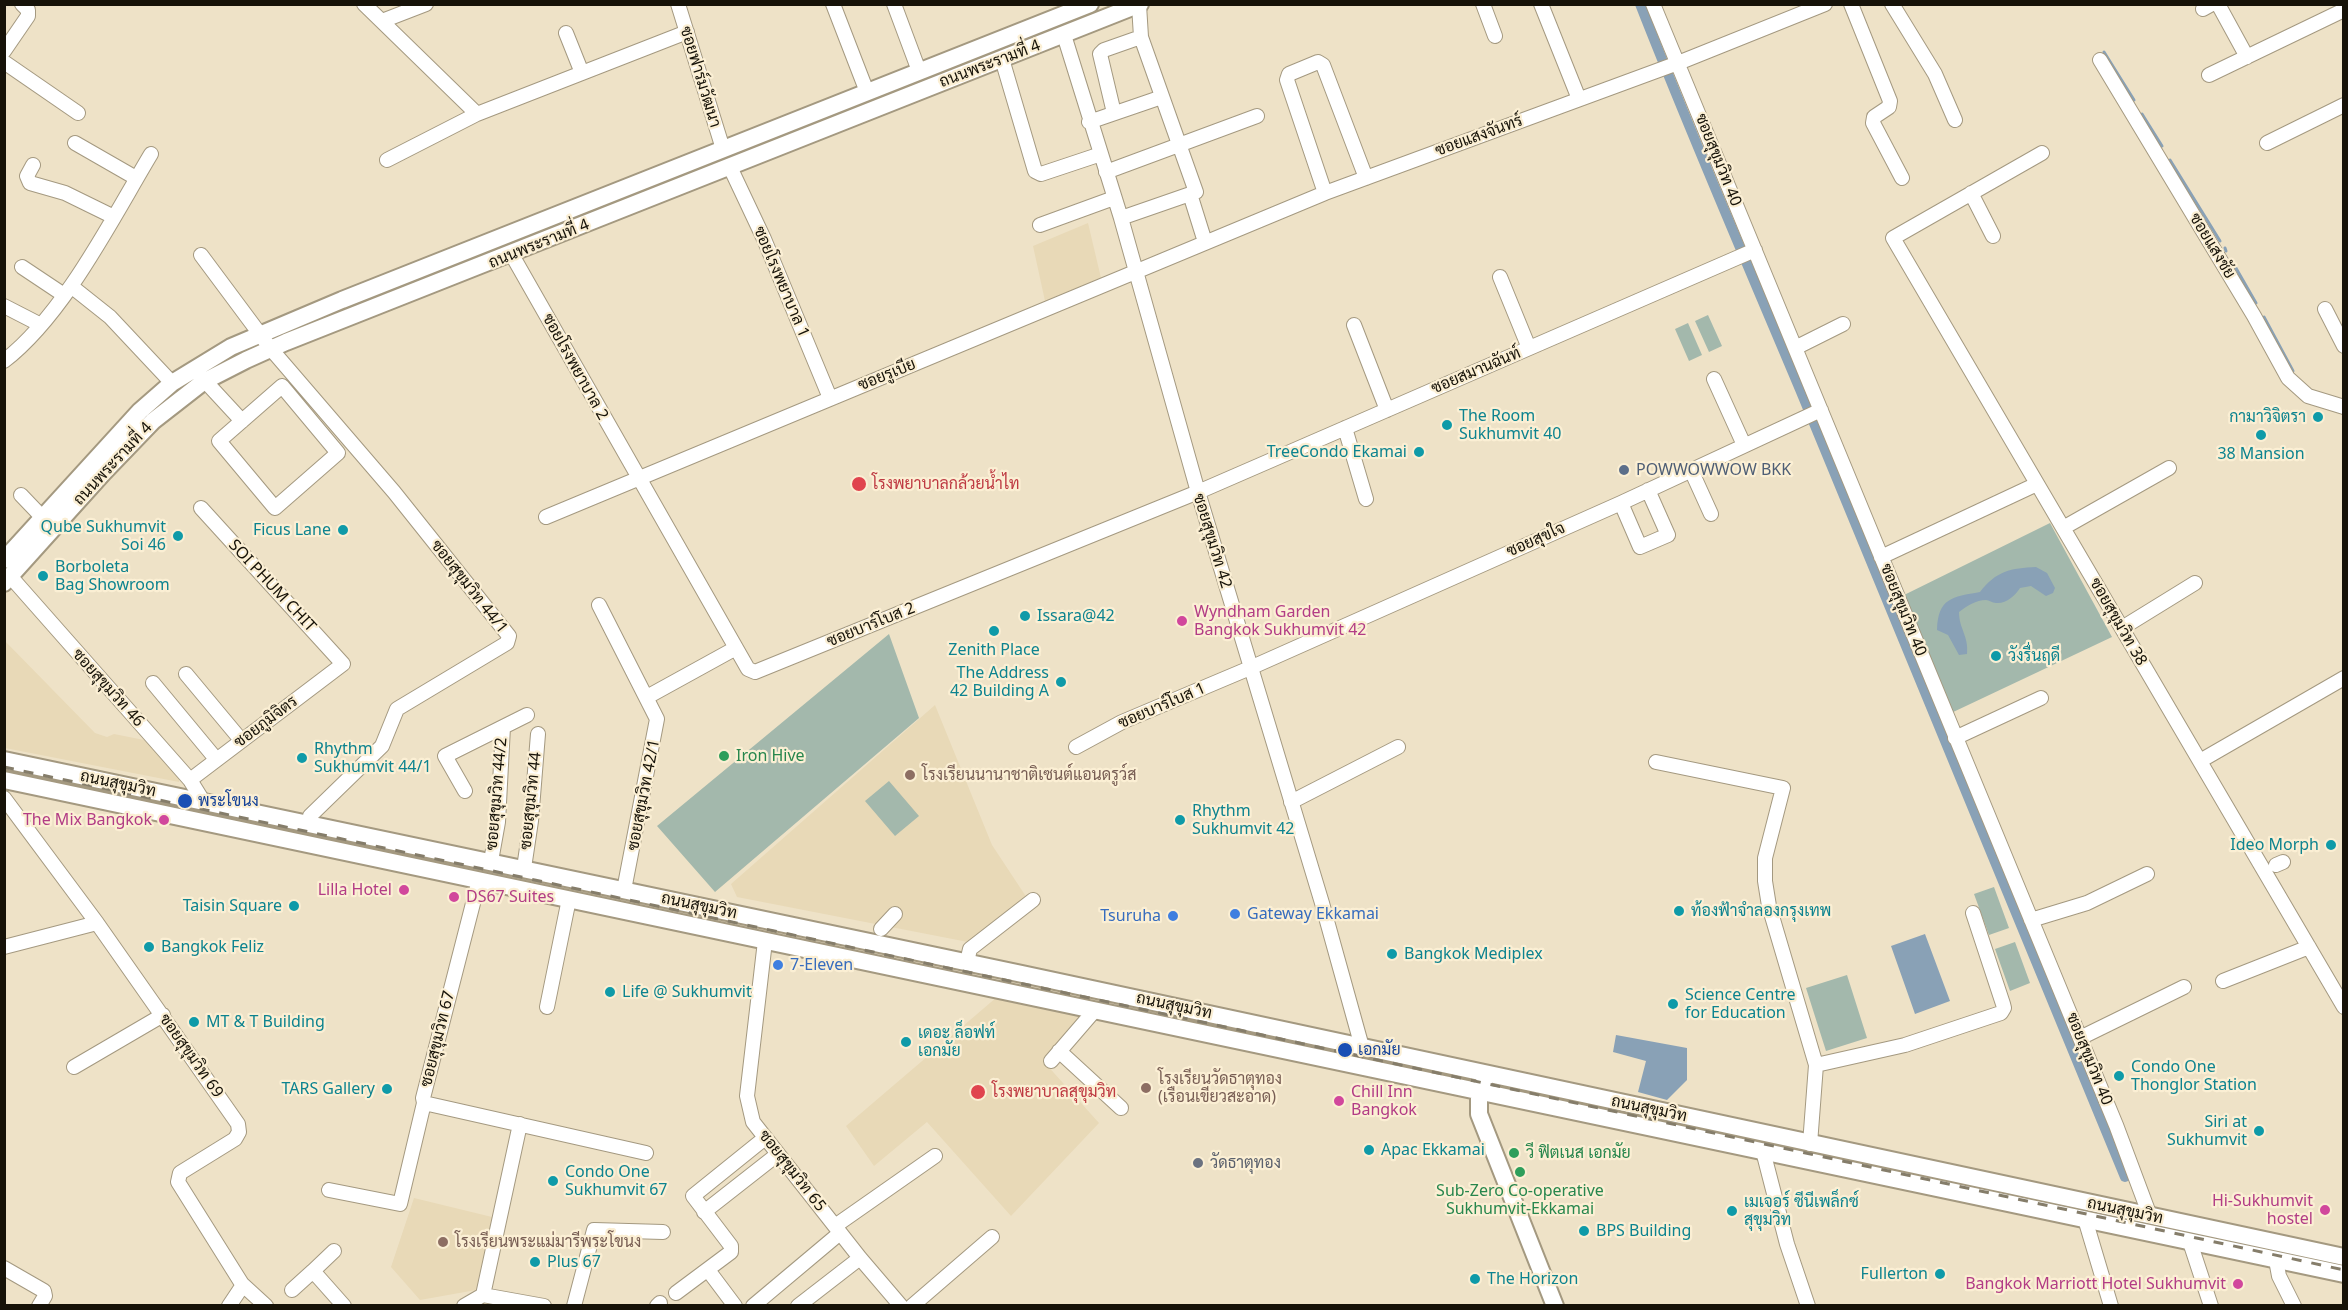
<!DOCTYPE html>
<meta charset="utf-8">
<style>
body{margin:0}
#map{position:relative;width:2348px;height:1310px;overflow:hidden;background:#eee2c7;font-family:"Noto Sans",sans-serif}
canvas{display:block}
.frame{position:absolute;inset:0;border:6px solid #161208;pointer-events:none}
</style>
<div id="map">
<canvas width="2348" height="1310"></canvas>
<div class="frame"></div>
</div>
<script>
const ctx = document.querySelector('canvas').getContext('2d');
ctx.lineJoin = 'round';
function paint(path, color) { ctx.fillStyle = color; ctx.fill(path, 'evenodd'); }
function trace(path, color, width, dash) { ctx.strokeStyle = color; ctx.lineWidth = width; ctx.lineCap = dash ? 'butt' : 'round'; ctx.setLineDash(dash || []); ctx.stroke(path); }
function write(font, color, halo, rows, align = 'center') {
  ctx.font = font + ' "Noto Sans",Sarabun,sans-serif'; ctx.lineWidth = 4.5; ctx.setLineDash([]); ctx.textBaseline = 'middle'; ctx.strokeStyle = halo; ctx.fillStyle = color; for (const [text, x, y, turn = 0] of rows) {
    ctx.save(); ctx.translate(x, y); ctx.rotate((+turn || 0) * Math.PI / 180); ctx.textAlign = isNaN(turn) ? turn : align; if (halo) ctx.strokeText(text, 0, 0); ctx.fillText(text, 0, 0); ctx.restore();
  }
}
const built = new Path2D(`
 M1088,223L1101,278L1045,301L1033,246Z
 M4,640L95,733L107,737L114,734L144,740L179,778V782L5,748Z
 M935,705L992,845L1027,898L973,943L737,897L731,884Z
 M1004,991L1084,1016L1045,1063L1099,1123L1011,1216L927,1122L874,1166L846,1126Z
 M414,1198L492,1217L476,1290L420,1300L391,1267Z`);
const green = new Path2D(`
 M1708,315L1722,346L1709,352L1695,321Z
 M1688,323L1702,355L1689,361L1675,329Z
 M2050,523L2112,637L1949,714L1900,597Z
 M889,634L919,718L715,892L657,826Z
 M889,781L919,816L895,836L865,801Z
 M1994,887L2009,928L1989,935L1974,894Z
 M2015,942L2030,983L2010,991L1995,949Z
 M1847,975L1867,1038L1826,1051L1806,988Z`);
const water = new Path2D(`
 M2036,567L2047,573L2055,588L2053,593L2046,596L2031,586L2020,588C2015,596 2006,604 1996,603C1992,603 1989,600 1986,600C1976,600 1967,606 1959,612C1959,629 1969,636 1967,654L1959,655L1948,635L1937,630C1938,598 1952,597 1980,592C1996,571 2011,568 2036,567Z
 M1925,934L1950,1001L1915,1014L1891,946Z
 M1616,1035L1687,1048V1080L1667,1100L1638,1092L1646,1061L1613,1052Z`);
const stream = new Path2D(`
 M2104,52L2134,100
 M2142,114L2162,146
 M2170,160L2220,241
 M2225,248L2226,251
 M2233,263L2256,303
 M2264,317L2293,371`);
const canal = new Path2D(`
 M1640,4C1692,137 1749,268 1804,399C1910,659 2016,919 2125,1177`);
const minor = new Path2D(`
 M364,4L477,114
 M678,4L723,149
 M833,4L867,92
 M894,4L919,71
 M1483,4L1495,36
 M1541,4L1579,99
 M1653,4L2116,1125L2150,1216
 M1851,4L1890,101L1889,107L1874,117L1873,123L1902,178
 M1892,4L1935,74L1955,120
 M2218,4L2247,57
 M2203,9L2212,4
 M382,21L426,4
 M566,33L582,73
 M1064,35L1121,218L1198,492L1322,903L1362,1047
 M4,51L28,16V10L22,4
 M1002,59L1035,171L1041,174L1101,154
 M2100,60L2254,316L2288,378L2308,396L2344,407
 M4,62L78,113
 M2209,75L2344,10
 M1114,113L1100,54L1104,50L1141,37
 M1089,122L1162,97
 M75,143L136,178
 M2267,143L2344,105
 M2042,153L1893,238L2344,1007
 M387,160L477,114L687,32
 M33,165L27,176L30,183L65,193L114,217
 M730,167L764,239L830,398
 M1106,172L1257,116
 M1325,193L1287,80L1289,74L1318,62L1323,65L1366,178
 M1971,193L1993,236
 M1190,194L1205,242
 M1121,218L1196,192L1141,37L1139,5
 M1040,225L1114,198
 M201,255L271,349L394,492L509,636L507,643L397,709L382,746L310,816L309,823
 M512,255L748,669L755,672L1198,492L1755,250
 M22,267L64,295
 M1500,277L1529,348
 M71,286L110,317L172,383
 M4,306L41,325
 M2325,309L2344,346
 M1354,325L1387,410
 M1795,348L1843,324
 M4,361C64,315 112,219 151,154
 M1714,379L1744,445
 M205,381L242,421
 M282,386L338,453L275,508L219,441Z
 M1345,428L1366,499
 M1691,470L1711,514
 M21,495L43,518
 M1621,503L1640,547L1668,535L1648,490
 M546,517L1325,193L1678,63L1825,4
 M2063,528L2169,468
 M1881,557L2037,484
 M10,576L190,780L203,801
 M599,605L657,719L624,890
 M2122,628L2195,583
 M186,674L241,740
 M153,683L216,759
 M647,697L736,648
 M1955,738L2041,698
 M1076,747L1122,722L1250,668L1621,503L1821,410
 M2200,761L2344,678
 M1656,762L1783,788L1765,858V881L1769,906L1816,1065L1810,1144
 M190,780L343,664L201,508
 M465,791L445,756L527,715
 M4,798L97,923L238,1124L239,1132L235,1139L180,1173L178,1182L242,1284L241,1288L229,1306
 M1291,802L1398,747
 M491,861L498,822L503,727
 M2276,865L2283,862
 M524,868L531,821L538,734
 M2031,920L2087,903L2147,874
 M881,929L895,914
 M765,941L747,1096L753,1122L860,1258L901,1306
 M4,947L97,923
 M967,962L970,949L1033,900
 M2223,981L2309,947
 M547,1007L569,899
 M2080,1038L2184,987
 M1059,1051L1121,1108
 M1051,1061L1095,1010
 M1816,1065L1905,1045L2001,1013L2004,1008L2003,1004L1973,913
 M74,1067L163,1015
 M424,1103L646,1153
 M1763,1151L1787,1244L1808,1306
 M329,1190L400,1204L424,1103L423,1098L479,880
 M704,1212L778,1154
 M2085,1219L2111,1306
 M835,1226L935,1156
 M2190,1242L2211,1306
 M2276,1260L2279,1276L2294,1306
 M4,1268L44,1291L45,1296L39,1306
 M708,1270L735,1306
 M313,1271L334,1251
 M242,1284L266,1306
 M292,1290L313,1271L344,1306
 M676,1293L731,1252V1246L693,1196L765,1138
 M483,1295L520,1124
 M483,1295L544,1306
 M464,1306L483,1295
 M574,1306L594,1230L663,1232
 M657,1306L660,1303
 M753,1306L840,1233
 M798,1306L860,1258
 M912,1306L992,1237`);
const major = new Path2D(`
 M4,560L140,411L172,383L231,347L342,300L1090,4
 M4,583L103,473L153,421L203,382L246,360L286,342L1140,4
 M4,760L1022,974L2344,1257
 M4,780L2344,1274
 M1484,1082L1479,1092V1114L1555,1306`);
const rail = new Path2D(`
 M4,767L1235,1029L2344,1270`);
const markers = [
 [2318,417,6,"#0f9aa8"],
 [1447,425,6,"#0f9aa8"],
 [2261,435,6,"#0f9aa8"],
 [1419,452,6,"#0f9aa8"],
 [1624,470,6,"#5c6f8a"],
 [859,484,8,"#e0444e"],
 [343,530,6,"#0f9aa8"],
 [178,536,6,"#0f9aa8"],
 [43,576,6,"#0f9aa8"],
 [1025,616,6,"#0f9aa8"],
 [1182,621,6,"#d1479c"],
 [994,631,6,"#0f9aa8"],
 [1996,656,6,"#0f9aa8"],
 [1061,682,6,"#0f9aa8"],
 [724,756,6,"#2e9e5b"],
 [302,758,6,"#0f9aa8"],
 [910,775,6,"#8d6e63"],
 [185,801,8,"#1a4fb4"],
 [164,820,6,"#d1479c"],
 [1180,820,6,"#0f9aa8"],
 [2331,845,6,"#0f9aa8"],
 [404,890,6,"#d1479c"],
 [454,897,6,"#d1479c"],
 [294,906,6,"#0f9aa8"],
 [1679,911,6,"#0f9aa8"],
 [1235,914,6,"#3f7fe0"],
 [1173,916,6,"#3f7fe0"],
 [149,947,6,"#0f9aa8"],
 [1392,954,6,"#0f9aa8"],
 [778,965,6,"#3f7fe0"],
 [610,992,6,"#0f9aa8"],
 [1673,1004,6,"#0f9aa8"],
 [194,1022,6,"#0f9aa8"],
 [906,1042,6,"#0f9aa8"],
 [1345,1050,8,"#1a4fb4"],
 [2119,1076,6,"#0f9aa8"],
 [1146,1088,6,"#8d6e63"],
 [387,1089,6,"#0f9aa8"],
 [978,1092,8,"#e0444e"],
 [1339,1101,6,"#d1479c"],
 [2259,1131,6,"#0f9aa8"],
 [1369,1150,6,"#0f9aa8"],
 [1514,1153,6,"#2e9e5b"],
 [1198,1163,6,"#6b7280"],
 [1520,1172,6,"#2e9e5b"],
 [553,1181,6,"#0f9aa8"],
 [2325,1210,6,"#d1479c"],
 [1732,1211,6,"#0f9aa8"],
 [1584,1231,6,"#0f9aa8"],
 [443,1242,6,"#8d6e63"],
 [535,1262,6,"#0f9aa8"],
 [1940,1274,6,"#0f9aa8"],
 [1475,1279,6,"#0f9aa8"],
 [2238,1284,6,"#d1479c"]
];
const streetNames = [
 ["ถนนพระรามที่ 4",990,64,-21],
 ["ซอยฟาร์มวัฒนา",700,77,73],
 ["ซอยแสงจันทร์",1479,136,-20],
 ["ซอยสุขุมวิท 40",1718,160,68],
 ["ถนนพระรามที่ 4",539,244,-22],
 ["ซอยแสงชัย",2212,246,59],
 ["ซอยโรงพยาบาล 1",781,282,67],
 ["ซอยโรงพยาบาล 2",575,367,61],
 ["ซอยสมานฉันท์",1476,371,-23],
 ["ซอยรูเบีย",887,375,-22],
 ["ถนนพระรามที่ 4",113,464,-47],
 ["ซอยสุขใจ",1536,540,-24],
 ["ซอยสุขุมวิท 42",1212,541,73],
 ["SOI PHUM CHIT",272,586,47],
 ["ซอยสุขุมวิท 44/1",469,587,52],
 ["ซอยสุขุมวิท 40",1903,610,68],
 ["ซอยสุขุมวิท 38",2118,622,60],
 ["ซอยบาร์โบส 2",871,625,-22],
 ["ซอยสุขุมวิท 46",108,688,48],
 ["ซอยบาร์โบส 1",1162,706,-23],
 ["ซอยภูมิจิตร",266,722,-37],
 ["ถนนสุขุมวิท",118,784,12],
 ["ซอยสุขุมวิท 44/2",497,794,-85],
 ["ซอยสุขุมวิท 42/1",644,795,-79],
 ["ซอยสุขุมวิท 44",531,801,-84],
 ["ถนนสุขุมวิท",699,906,12],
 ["ถนนสุขุมวิท",1174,1006,12],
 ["ซอยสุขุมวิท 67",438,1039,-76],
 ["ซอยสุขุมวิท 69",191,1056,55],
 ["ซอยสุขุมวิท 40",2089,1059,68],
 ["ถนนสุขุมวิท",1649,1109,12],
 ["ซอยสุขุมวิท 65",792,1171,52],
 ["ถนนสุขุมวิท",2125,1211,12]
];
const cultureNames = [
 ["The Room",1459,416],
 ["Sukhumvit 40",1459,434],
 ["กามาวิจิตรา",2306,417,"right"],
 ["TreeCondo Ekamai",1407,452,"right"],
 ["38 Mansion",2261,454,"center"],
 ["Qube Sukhumvit",166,527,"right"],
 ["Soi 46",166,545,"right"],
 ["Ficus Lane",331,530,"right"],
 ["Borboleta",55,567],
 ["Bag Showroom",55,585],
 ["Issara@42",1037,616],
 ["Zenith Place",994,650,"center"],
 ["วังรื่นฤดี",2008,656],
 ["The Address",1049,673,"right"],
 ["42 Building A",1049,691,"right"],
 ["Rhythm",314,749],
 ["Sukhumvit 44/1",314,767],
 ["Rhythm",1192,811],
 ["Sukhumvit 42",1192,829],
 ["Ideo Morph",2319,845,"right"],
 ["Taisin Square",282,906,"right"],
 ["ท้องฟ้าจำลองกรุงเทพ",1691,911],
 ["Bangkok Feliz",161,947],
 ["Bangkok Mediplex",1404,954],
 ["Life @ Sukhumvit",622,992],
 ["Science Centre",1685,995],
 ["for Education",1685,1013],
 ["MT & T Building",206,1022],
 ["เดอะ ล็อฟท์",918,1033],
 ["เอกมัย",918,1051],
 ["Condo One",2131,1067],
 ["Thonglor Station",2131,1085],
 ["TARS Gallery",375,1089,"right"],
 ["Siri at",2247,1122,"right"],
 ["Sukhumvit",2247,1140,"right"],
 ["Apac Ekkamai",1381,1150],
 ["Condo One",565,1172],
 ["Sukhumvit 67",565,1190],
 ["เมเจอร์ ซีนีเพล็กซ์",1744,1202],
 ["สุขุมวิท",1744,1220],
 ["BPS Building",1596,1231],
 ["Plus 67",547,1262],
 ["Fullerton",1928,1274,"right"],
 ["The Horizon",1487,1279]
];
const serviceNames = [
 ["POWWOWWOW BKK",1636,470]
];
const healthNames = [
 ["โรงพยาบาลกล้วยน้ำไท",872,484],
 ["โรงพยาบาลสุขุมวิท",992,1092]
];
const hotelNames = [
 ["Wyndham Garden",1194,612,"left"],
 ["Bangkok Sukhumvit 42",1194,630,"left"],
 ["The Mix Bangkok",152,820],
 ["Lilla Hotel",392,890],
 ["DS67 Suites",466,897,"left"],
 ["Chill Inn",1351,1092,"left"],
 ["Bangkok",1351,1110,"left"],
 ["Hi-Sukhumvit",2313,1201],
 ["hostel",2313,1219],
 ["Bangkok Marriott Hotel Sukhumvit",2226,1284]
];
const leisureNames = [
 ["Iron Hive",736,756],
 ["วี ฟิตเนส เอกมัย",1526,1153],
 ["Sub-Zero Co-operative",1520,1191,"center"],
 ["Sukhumvit-Ekkamai",1520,1209,"center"]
];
const educationNames = [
 ["โรงเรียนนานาชาติเซนต์แอนดรูว์ส",922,775],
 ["โรงเรียนวัดธาตุทอง",1158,1079],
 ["(เรือนเขียวสะอาด)",1158,1097],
 ["โรงเรียนพระแม่มารีพระโขนง",455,1242]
];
const transitNames = [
 ["พระโขนง",198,801],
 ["เอกมัย",1358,1050]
];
const shopNames = [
 ["Gateway Ekkamai",1247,914],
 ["Tsuruha",1161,916,"right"],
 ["7-Eleven",790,965]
];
const worshipNames = [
 ["วัดธาตุทอง",1210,1163]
];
paint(built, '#e8d9b7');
paint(green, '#a3b8ac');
paint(water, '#89a1b6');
trace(stream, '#89a1b6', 3);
trace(canal, '#89a1b6', 10);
trace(minor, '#a49980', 16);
trace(major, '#a49980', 20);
trace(minor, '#fff', 14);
trace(major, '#fff', 16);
trace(rail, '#857d6a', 3, [10, 10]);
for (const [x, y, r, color] of markers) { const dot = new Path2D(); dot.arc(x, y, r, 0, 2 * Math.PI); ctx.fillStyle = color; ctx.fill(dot); trace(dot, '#fbefd4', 2); }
write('16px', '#161208', '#fbefd4', streetNames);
write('16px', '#0d838f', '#fbefd4', cultureNames, 'left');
write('16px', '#4e5e75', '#fbefd4', serviceNames, 'left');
write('16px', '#be3a42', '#fbefd4', healthNames, 'left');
write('16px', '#b23c85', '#fbefd4', hotelNames, 'right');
write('16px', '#27864d', '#fbefd4', leisureNames, 'left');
write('16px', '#785e54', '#fbefd4', educationNames, 'left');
write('16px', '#164399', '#fbefd4', transitNames, 'left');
write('16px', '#366cbe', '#fbefd4', shopNames, 'left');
write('16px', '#5b616d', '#fbefd4', worshipNames, 'left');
</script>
